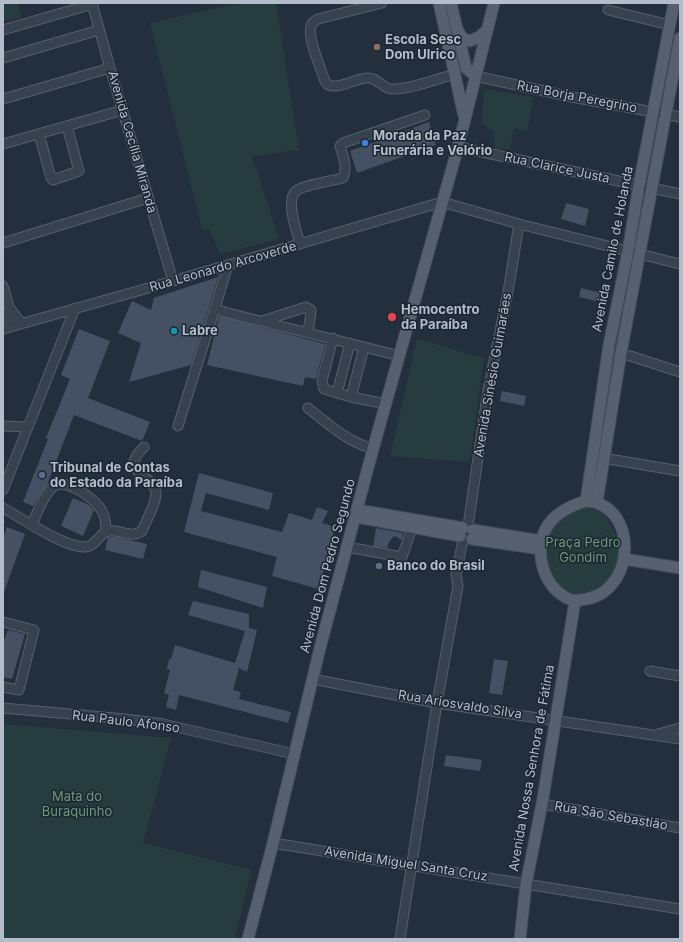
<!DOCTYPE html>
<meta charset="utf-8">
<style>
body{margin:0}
#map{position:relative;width:683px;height:942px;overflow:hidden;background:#242f3e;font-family:Inter,sans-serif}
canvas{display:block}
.frame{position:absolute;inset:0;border:4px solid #b4bcc9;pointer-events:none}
</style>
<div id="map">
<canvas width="683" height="942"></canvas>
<div class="frame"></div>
</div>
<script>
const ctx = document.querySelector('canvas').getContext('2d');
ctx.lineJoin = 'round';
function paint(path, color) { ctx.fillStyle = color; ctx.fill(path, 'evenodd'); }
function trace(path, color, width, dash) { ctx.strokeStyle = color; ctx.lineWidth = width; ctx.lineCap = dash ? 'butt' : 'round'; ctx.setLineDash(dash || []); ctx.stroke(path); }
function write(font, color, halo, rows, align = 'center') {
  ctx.font = font + ' Inter,sans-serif'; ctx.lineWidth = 3; ctx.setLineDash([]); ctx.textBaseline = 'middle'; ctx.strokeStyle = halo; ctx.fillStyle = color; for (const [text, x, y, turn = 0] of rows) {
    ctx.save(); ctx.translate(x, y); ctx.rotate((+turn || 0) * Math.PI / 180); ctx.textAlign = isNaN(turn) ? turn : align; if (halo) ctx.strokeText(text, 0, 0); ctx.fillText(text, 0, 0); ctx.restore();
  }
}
const green = new Path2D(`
 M3,3H18L21,17L3,22Z
 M241,3H276L299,150L252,156L279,239L220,254L209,229L202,230L150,23Z
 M484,89L533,97L527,131L514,128L510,149H495L494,131L481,124Z
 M417,339L484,358L470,462L390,456Z
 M582,507L595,509L607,518L616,535L620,550L616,568L608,584L592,595H573L562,588L555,581L550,571L546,551L548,533L558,517Z
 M3,724L171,738L143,843L251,870L235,939H3Z`);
const building = new Path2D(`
 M429,122L436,145L357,173L350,151Z
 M566,203L589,209L585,226L561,219Z
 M218,277L191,365L129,382L141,343L118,333L132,301L151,310L154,298Z
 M581,288L602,293L600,302L579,297Z
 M219,316L325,344L316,379L305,377L303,386L207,365Z
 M79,329L110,341L88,398L150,422L142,441L74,415L47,485L40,494L33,506L23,502L48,439L46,438L70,379L61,375Z
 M502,391L526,396L524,406L500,401Z
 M199,473L273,493L269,510L206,493L201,511L282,532L289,513L312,520L317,507L328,511L322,523L335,527L321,580L329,582L326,591L272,576L277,557L184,532Z
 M73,498L89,505L94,510L83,536L61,526Z
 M7,527L25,534L4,592L3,538Z
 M376,528L403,533L402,540L394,536L389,542L387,548L373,546Z
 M108,537H117L147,544L143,559L105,550Z
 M201,570L267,587L263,608L198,587Z
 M193,601L249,614V628L257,630L247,672L239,668L233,690L241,692L239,699L291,712L288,723L179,695L176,710L166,707L169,695L164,693L170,670L167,669L169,659H171L175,645L235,663L245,631L188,615Z
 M8,630L25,634L12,679L3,677V643Z
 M494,659L508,661L502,695L489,693Z
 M446,755L482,760L480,771L444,766Z`);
const minor = new Path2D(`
 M92,3L110,68L173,281
 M382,3L318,19C315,21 312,22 311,26C307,37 321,69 325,81L328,85C341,89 354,79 367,78C378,77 382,89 392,89C409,90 437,79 455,74
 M608,10L670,25
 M3,30L93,4
 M3,58L99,30
 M475,76L572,97L680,117
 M3,99L110,68
 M39,134L51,178L53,180L79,171L67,126
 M3,144L123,110
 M458,147L680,194
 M3,243L148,198
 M300,244C297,233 285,200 296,191C303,185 332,181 343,178C348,168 343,156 340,146L343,143L425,115
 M228,265L215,308L224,312L400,356
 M3,286L9,307L8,328
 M9,307L22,324
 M262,321L306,307L311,310V312L308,332
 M3,329L173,281L442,202L519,224L680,264
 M333,338L322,381L324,389L351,397L386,404
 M621,353L680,372
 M337,393L350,343
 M351,397L364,347
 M308,408C329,425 347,441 373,449
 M3,426L28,427
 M178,426L215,308
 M603,458L680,471
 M3,490L75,308
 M3,508C24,519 61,546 84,547C97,547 99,532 109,531C121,529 131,539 142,531C146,521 157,502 156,492C155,478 126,473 136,457C138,453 141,450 144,447
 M32,524C37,514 45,490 56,485C68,480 93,498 100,508C105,514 106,524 106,531
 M468,526L488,390L508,292L519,224
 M347,547L402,557L412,528
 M3,622L34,630L19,690L3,687
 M650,671L680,676
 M312,679L437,703L680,739
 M3,708L125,719L163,724L294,754
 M658,734L680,728
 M542,804L680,828
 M273,843L680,909
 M400,939L437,703L458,586L456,574L463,540`);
const major = new Path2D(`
 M439,3L464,116
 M451,3L466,68L475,76
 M457,29L462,38L470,41L479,37L486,31
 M586,501L609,345L628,251L639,185L674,3
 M586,501C638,504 637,589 587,599C576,601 572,602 562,595C539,580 533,540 552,520C561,510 573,505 586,501Z
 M597,502L621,353L680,38
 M358,510L463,528
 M362,518L460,536
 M473,530L542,541
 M472,539L541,549
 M624,559L680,568
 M248,939L273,843L320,648L373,449L458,147L494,3
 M520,939L526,884L542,804L575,601`);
const markers = [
 [377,47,4,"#8d6e63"],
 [365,143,4,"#3f7fe0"],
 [392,317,5,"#e0444e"],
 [174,331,4,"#0f9aa8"],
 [42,475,4,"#5c6f8a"],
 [379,566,4,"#5c6f8a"]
];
const poiNames = [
 ["Escola Sesc",385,40],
 ["Dom Ulrico",385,55],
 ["Morada da Paz",373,136],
 ["Funerária e Velório",373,151],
 ["Hemocentro",401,310],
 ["da Paraíba",401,325],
 ["Labre",182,331],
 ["Tribunal de Contas",50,468],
 ["do Estado da Paraíba",50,483],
 ["Banco do Brasil",387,566]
];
const streetNames = [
 ["Rua Borja Peregrino",577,97,11],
 ["Avenida Cecília Miranda",132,142,74],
 ["Rua Clarice Justa",557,168,12],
 ["Avenida Camilo de Holanda",613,249,-79],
 ["Rua Leonardo Arcoverde",223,267,-16],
 ["Avenida Sinésio Guimarães",493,375,-80],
 ["Avenida Dom Pedro Segundo",328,566,-75],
 ["Rua Ariosvaldo Silva",460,705,9],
 ["Rua Paulo Afonso",126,722,7],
 ["Avenida Nossa Senhora de Fátima",532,768,-80],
 ["Rua São Sebastião",611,816,10],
 ["Avenida Miguel Santa Cruz",406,864,9]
];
const parkNames = [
 ["Praça Pedro",583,543],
 ["Gondim",583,558],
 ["Mata do",77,797],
 ["Buraquinho",77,812]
];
paint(green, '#263c3f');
paint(building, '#455162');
trace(minor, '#565f6c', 11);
trace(major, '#414a57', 13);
trace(minor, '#38414e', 9);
trace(major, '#56606e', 11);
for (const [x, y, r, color] of markers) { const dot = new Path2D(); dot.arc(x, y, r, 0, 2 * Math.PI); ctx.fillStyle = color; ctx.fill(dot); trace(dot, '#1d2633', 1.5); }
write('bold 13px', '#b4bcc9', '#1d2633', poiNames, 'left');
write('13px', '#b4bcc9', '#1d2633', streetNames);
write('13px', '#6b9a76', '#1d2633', parkNames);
</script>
